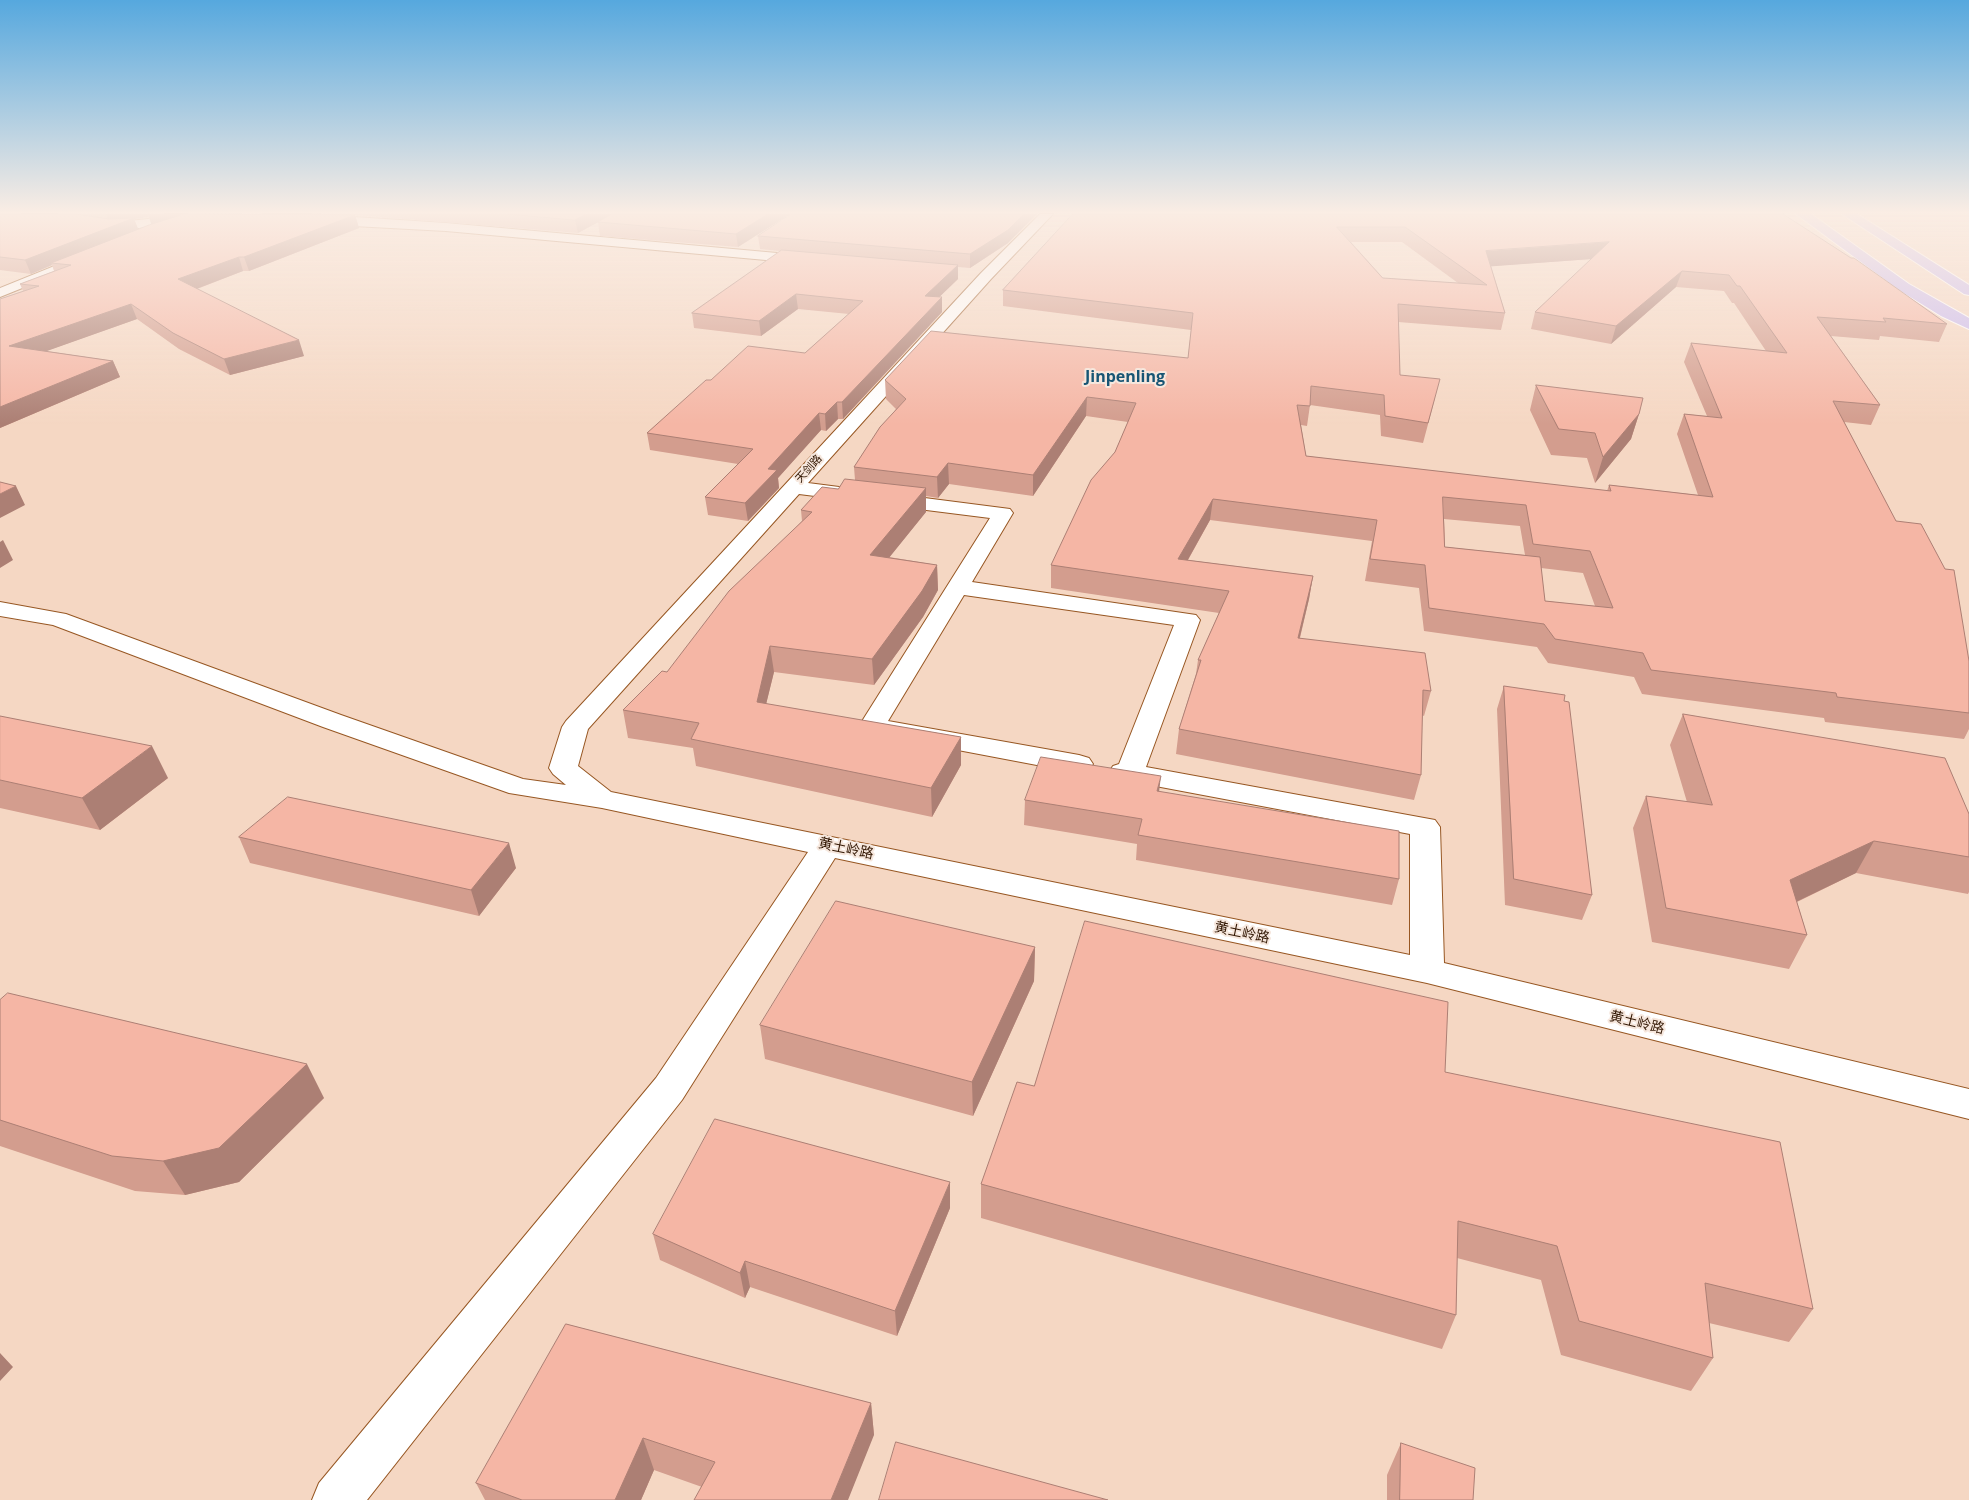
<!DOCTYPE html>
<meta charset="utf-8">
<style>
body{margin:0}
canvas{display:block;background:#f5d7c3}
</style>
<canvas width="1969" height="1500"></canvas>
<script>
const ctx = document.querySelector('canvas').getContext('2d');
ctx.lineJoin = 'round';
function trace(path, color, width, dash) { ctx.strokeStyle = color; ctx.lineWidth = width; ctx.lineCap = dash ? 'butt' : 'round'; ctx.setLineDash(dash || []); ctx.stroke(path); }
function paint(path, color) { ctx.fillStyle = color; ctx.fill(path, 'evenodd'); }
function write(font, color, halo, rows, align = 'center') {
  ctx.font = font + ' "Open Sans","Noto Sans SC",sans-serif'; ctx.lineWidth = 4; ctx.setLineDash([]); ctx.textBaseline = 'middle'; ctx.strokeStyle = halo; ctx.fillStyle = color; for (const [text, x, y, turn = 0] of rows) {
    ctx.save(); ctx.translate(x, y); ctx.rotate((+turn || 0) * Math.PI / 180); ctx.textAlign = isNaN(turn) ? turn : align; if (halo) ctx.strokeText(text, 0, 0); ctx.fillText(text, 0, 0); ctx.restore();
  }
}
const minor = new Path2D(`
 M22,214H54L109,223L148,219L165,214H187L185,217L149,227L109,231L28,218Z
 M262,214H308L446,223L810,256L817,260L810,264L446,231L335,225L268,218Z
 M1040,214H1053L991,279L808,483L1010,509L1013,513L972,582L1196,615L1200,620L1146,767L1435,820L1440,827L1444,963L1969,1089V1119L1427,983L835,858L682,1100L367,1500H312L319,1483L656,1078L808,852L602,808L509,793L323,727L53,625L0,616V602L66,614L341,715L523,779L566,785L553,774L549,768L562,727L566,721L981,273ZM799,494L990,518L859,726L863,732L1079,773L1089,770L1093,764L1089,758L1079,755L888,721L964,595L1174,625L1119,764L1113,766L1109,772L1113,778L1410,834V955L611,792L578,766L588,729Z
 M89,252L94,253L96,256L94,259L0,297V288Z`);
const major = new Path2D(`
 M1796,214H1811L1909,284L1969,318V329L1941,316L1899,290Z
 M1842,214H1857L1969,285V295L1964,294Z`);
const wall = new Path2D(`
 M0,214H790L738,247L600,236L598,222L578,233L355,215L359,228L249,271H243L197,289L304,356L230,375L179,349L137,319L46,351L113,361L120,377L0,428V299L23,291L20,284L54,271L52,265L31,274L0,270ZM148,217L149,218L152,225L138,229L134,219Z
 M1073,214H1783L1947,324L1939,342L1880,336L1879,340L1831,336L1880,405L1871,425L1844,422L1969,661V729L1964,739L1825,722L1824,718L1642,694L1634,677L1548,663L1537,647L1424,631L1419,588L1365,581L1372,541L1210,520L1188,560L1313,576L1309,599L1300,638L1431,691L1424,716L1422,715L1421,775L1414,800L1176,754L1179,729L1196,674L1198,660L1219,613L1051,588V565L1115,452L1128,422L1086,416L1033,496L949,484L938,498L926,496V512L889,557L937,565L938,590L923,617L874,685L774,672L766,704L961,737V765L932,817L696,766L693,748L628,738L623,710L667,672L802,521L801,510L855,480L854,467L896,409L886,399L885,380L1188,358L1191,330L1003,306V290ZM1351,242H1402L1458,283L1383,278ZM1592,259L1535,312L1531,329L1611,344L1676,287L1724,291L1732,303H1734L1766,351L1691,343L1684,362L1707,416L1684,414L1677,434L1698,495L1609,485L1607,491L1306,456L1301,425L1307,426L1310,405L1380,415L1381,436L1423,443L1435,398L1400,375L1398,322L1501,330L1505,313L1491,266ZM1444,519L1520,526L1525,555L1445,547ZM1541,568L1583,573L1595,606L1545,601Z
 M758,236L1008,243L970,268L958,267V279L939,297L942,312L843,419H838L826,431L821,430L778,478L779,488L748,521L708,515L705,497L738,464L650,450L647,433L711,380L805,353L849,314L798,309L761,336L694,328L692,313L780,251L760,249Z
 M1536,385L1639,414L1631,439L1595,483L1587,458L1551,455L1530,410Z
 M1504,686L1564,701L1592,895L1582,920L1505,905L1497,709Z
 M1683,714L1969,814V892L1968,894L1856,873L1797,902L1807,935L1789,969L1652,942L1633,828L1646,796L1687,802L1670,745Z
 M0,716L168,778L100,830L0,808Z
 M1159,791L1399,879L1392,905L1136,860L1137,844L1024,825L1025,800Z
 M239,837L516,868L479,916L250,863Z
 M1035,947L1034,981L973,1116L765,1059L760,1025Z
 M0,1000L324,1098L239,1182L185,1195L135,1191L0,1146Z
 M1445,1072L1813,1309L1789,1342L1709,1323L1713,1358L1691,1391L1561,1355L1541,1280L1457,1258L1456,1315L1442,1349L981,1218V1184L1034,1086Z
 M950,1208L897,1336L750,1287L745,1298L660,1260L653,1234Z
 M566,1324L871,1403L874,1435L702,1487L654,1470L641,1500H485L476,1483Z
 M1401,1443L1473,1500H1387V1475Z`);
const shadedWall = new Path2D(`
 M106,214H147L148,217L134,219L139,231L51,263L52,265L31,274L25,260L109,221Z
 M148,214H189L152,226Z
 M586,214H613L578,233L575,220Z
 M768,214H790L738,247L736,234Z
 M1024,214H1037L1008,243L970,268V254Z
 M355,215L359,228L249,271L244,257Z
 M1609,242L1605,258L1483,267L1486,251Z
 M239,257L243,271L183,294L178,279Z
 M958,265V279L926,310L925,296Z
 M1682,271L1676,287L1611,344L1616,326Z
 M796,294L798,309L761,336L759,321Z
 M942,297V312L843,419L842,402Z
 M131,304L137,319L16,362L9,346Z
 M299,340L304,356L230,375L224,359Z
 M113,361L120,377L0,428V407Z
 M1087,397L1086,416L1033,496V475Z
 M837,402L838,419L826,431L825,414Z
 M819,413L821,430L778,478L779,488L748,521L745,503L768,469Z
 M1639,414L1631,439L1595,483L1603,457Z
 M948,463L949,484L938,498L937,477Z
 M16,486L25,505L0,518V494Z
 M926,488V512L872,579L870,555Z
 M1213,499L1210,520L1176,581L1178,559Z
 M3,540L13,560L0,568V542Z
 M937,565L938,590L923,617L874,685L872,659Z
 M1313,576L1309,599L1294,661L1298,638Z
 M770,646L774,672L760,729L757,702Z
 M961,737V765L932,817L931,788Z
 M152,746L168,778L100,830L82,798Z
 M1161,776L1158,800L1157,791Z
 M1874,841L1856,873L1773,913L1790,880Z
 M509,843L516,868L479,916L471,890Z
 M1035,947L1034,981L973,1116L972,1082Z
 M307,1064L324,1098L239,1182L185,1195L163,1161Z
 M950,1182V1208L897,1336L895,1311Z
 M745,1261L750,1287L745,1298L740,1273Z
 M0,1353L13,1367L0,1381Z
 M871,1403L874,1435L848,1500H831Z
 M643,1438L654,1470L641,1500H615Z`);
const building = new Path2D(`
 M0,214H75L109,219L134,218L25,260L0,257Z
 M184,214L355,215L244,257H239L178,279L299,340L224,359L173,333L131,304L9,346L113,361L0,407V299L39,286L20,284L71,265L51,263L149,225Z
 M508,214H586L575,220Z
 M612,214H768L736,234L598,222Z
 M791,214H1024L1008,230L970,254L758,236Z
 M1073,214H1783L1851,258H1854L1947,324L1883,318L1886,322L1817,317L1880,405L1833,401L1896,521L1921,524L1945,569L1954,570L1969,661V713L1837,697L1836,693L1651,670L1643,653L1555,639L1544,624L1429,608L1425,565L1370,559L1377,520L1213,499L1178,559L1313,576L1298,638L1425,653L1431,691L1423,690L1421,775L1179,729L1201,660H1198L1229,591L1051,565L1091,480L1115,452L1136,403L1087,397L1033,475L948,463L937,477L854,467L880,427L906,399L885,380L931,331L1188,358L1193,313L1003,290ZM1337,227H1405L1487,285L1383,278ZM1609,242L1535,312L1616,326L1682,271L1729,275L1737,286H1740L1787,353L1691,343L1722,418L1684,414L1713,497L1609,485L1611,491L1306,456L1297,405L1310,406L1311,386L1384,395L1385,416L1428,423L1440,379L1400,375L1398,304L1505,313L1486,251ZM1443,497L1526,505L1533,544L1590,551L1613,608L1545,601L1540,557L1445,547Z
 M782,250L958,265L925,296L942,297L842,402H837L825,414L819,413L768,469L777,470L745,503L705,497L753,449L647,433L706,380H711L748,346L805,353L863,301L796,294L759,321L692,313Z
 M1536,385L1643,398L1639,414L1603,457L1595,433L1559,429Z
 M845,479L926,488L870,555L937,565L922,591L872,659L770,646L757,702L961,737L931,788L691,739L699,723L623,710L662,671L667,672L729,591L812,512L801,510L822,487L838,489Z
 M0,482L16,486L0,494Z
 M1504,686L1565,695L1564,701L1569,702L1592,895L1514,879Z
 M1683,714L1945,758L1969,814V857L1874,841L1790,880L1807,935L1666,908L1646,796L1712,805Z
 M0,716L152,746L82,798L0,780Z
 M1041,757L1161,776L1157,791L1399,831V879L1138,835L1142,819L1025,800Z
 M288,797L509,843L471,890L239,837Z
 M836,901L1035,947L972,1082L760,1025Z
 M1085,921L1448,1002L1445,1072L1780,1142L1813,1309L1705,1283L1713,1358L1579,1321L1557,1246L1458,1221L1456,1315L981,1184L1017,1082L1034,1086Z
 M8,993L307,1064L219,1148L163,1161L112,1156L0,1120V1000Z
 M715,1119L950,1182L895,1311L745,1261L740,1273L653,1234Z
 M566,1324L871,1403L831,1500H694L715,1462L643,1438L615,1500H522L476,1483Z
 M896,1442L1108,1500H879Z
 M1401,1443L1475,1468L1473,1500H1400Z`);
const farStreetnames = [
 ["天剑路",809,469,-48]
];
const streetNames = [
 ["黄土岭路",846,849,12],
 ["黄土岭路",1242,933,12],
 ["黄土岭路",1637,1023,14]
];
const farDistrictnames = [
 ["Jinpenling",1125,377]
];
trace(minor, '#975723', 2);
trace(major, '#fff', 2);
paint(minor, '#fff');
paint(major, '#c8b9f1');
paint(wall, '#d39d8e');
paint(shadedWall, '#ac7f74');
paint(building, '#f5b6a5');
trace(building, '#ac7f74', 1);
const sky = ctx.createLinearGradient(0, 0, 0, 424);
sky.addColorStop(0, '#56a8de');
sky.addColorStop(0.5, '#faede4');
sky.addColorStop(1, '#faede400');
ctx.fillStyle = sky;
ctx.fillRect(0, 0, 1969, 424);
write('11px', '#321703', '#f6e7dd', farStreetnames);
write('14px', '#321703', '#f6e7dd', streetNames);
write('bold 16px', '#175574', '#f6e7dd', farDistrictnames);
</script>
